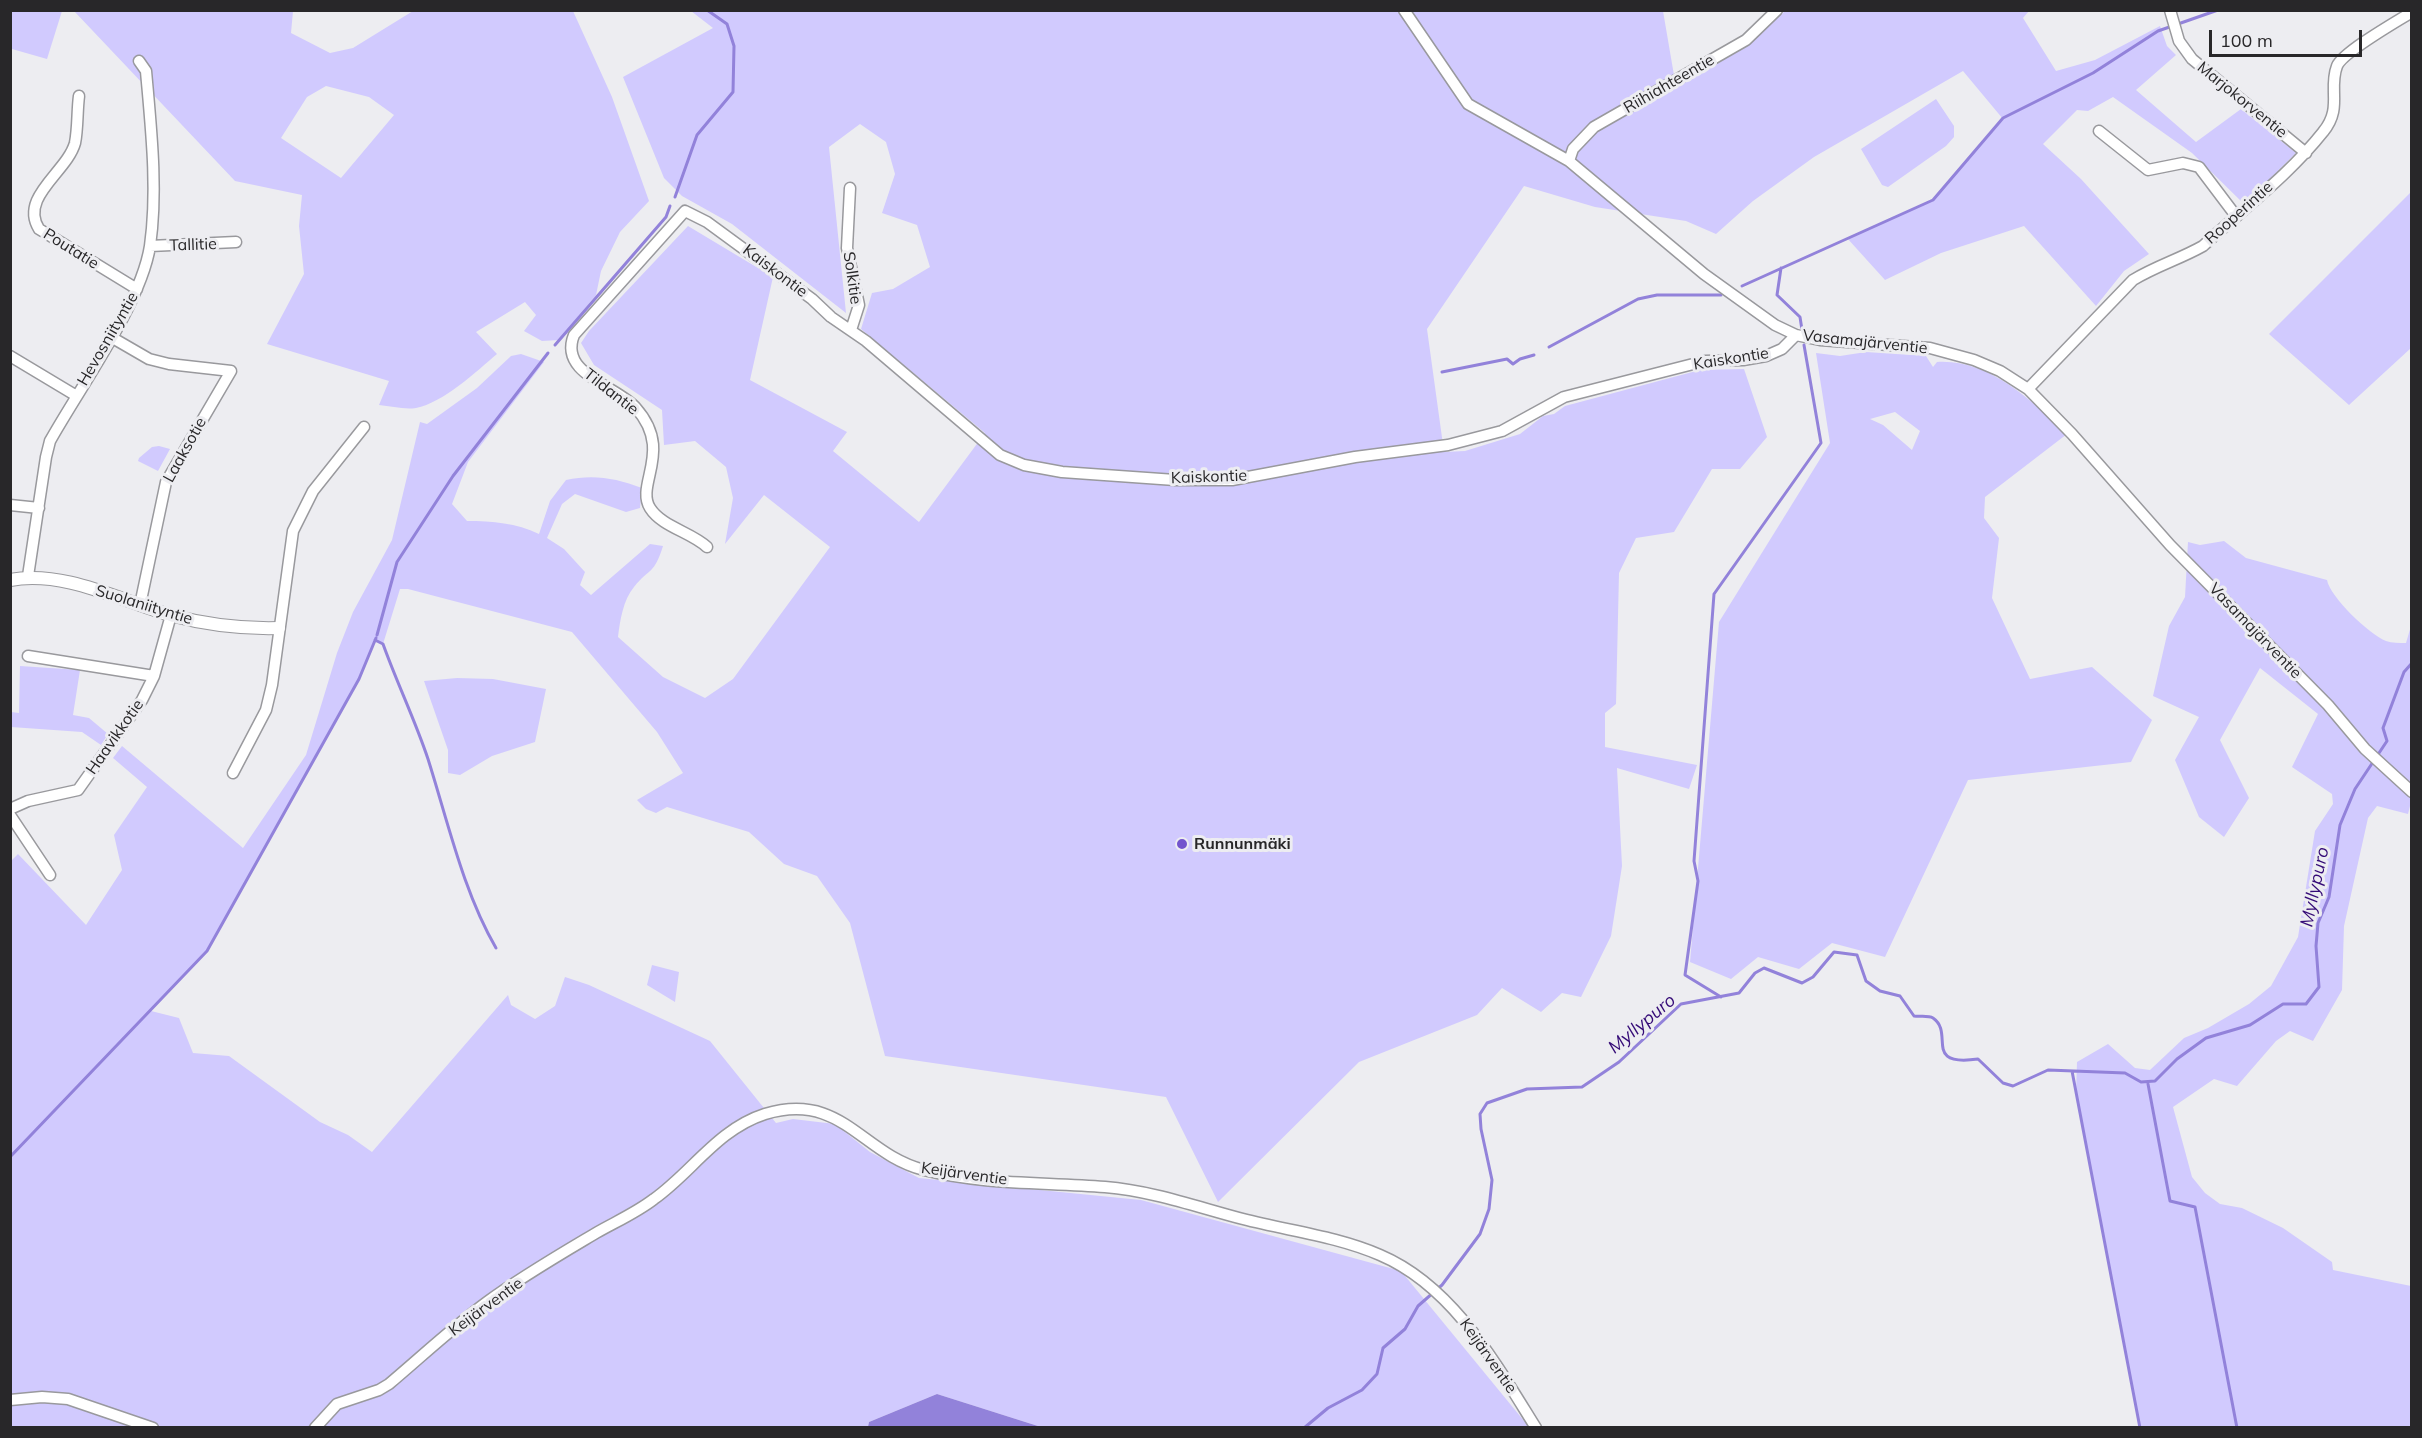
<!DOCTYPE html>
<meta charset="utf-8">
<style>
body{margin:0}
#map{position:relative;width:2422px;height:1438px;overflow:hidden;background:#ededf1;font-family:Mulish,sans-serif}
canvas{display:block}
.frame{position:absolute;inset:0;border:12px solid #282729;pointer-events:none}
.scale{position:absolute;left:2209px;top:30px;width:153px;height:27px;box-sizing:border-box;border:3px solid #282729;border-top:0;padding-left:8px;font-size:18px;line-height:21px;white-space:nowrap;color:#282729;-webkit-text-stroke:4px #ededf1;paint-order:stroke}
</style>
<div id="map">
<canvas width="2422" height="1438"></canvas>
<div class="frame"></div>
<div class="scale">100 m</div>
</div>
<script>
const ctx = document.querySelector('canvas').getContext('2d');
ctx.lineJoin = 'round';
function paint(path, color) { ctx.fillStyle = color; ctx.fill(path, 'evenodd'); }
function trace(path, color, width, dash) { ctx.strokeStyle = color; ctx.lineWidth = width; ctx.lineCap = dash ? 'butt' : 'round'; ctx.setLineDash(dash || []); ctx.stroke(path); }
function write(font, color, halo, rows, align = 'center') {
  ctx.font = font + ' Mulish,sans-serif'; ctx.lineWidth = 6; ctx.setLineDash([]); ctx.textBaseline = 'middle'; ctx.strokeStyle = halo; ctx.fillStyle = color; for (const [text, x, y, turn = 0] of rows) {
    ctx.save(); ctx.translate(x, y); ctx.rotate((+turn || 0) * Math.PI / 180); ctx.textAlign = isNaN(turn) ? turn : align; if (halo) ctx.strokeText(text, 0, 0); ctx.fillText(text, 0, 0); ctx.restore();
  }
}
const green = new Path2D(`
 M11,10L62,11L47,59L12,49L11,52Z
 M74,11H293L291,33L330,53L353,48L413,11H573L612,97L649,201L620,232L601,271L596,295L559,340L542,341L524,331L536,315L525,302L476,332L497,354C477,371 443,403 416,408C405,410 391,406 379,405L389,381L267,344L304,274L299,226L302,195L235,181ZM326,86L369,97L394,115L341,178L281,138L307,97Z
 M691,11H1663L1676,87L1748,45L1785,11H2029L2023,18L2056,71L2095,60L2160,26L2167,46L2176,55L2136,90L2196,142L2241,109L2296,153L2244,204L2192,153L2113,97L2088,111L2077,110L2043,144L2081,179L2149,254L2124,271L2096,306L2024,226L1941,253L1885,280L1847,238L1933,200L2003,119L1963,71L1814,157L1753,201L1716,234L1686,221L1595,207L1524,186L1427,329L1444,452L1465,451L1520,434L1543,416L1554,414L1565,406L1700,370L1744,369L1767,437L1740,469H1712L1674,532L1636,538L1619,573L1616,704L1605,713V747L1697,765L1689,789L1617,768L1622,866L1611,936L1581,997L1562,993L1541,1012L1502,988L1477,1015L1359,1062L1218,1202L1166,1097L885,1056L850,923L817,876L784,864L749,832L667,807L656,813L646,809L637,800L683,773L657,732L572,632L408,589H400L383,644L375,640L359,679L207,951L151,1011L179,1018L193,1053L229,1056L320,1122L348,1135L372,1152L508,995L511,1005L535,1019L555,1006L565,977L589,985L710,1041L776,1123L793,1119L835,1124L870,1152L919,1178L1141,1200L1401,1271L1529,1427H1041L937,1394L869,1422L868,1428H11V861L18,854L86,925L122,870L114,835L147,787L113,758L122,746L243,848L306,755L337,653L353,612L392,540L420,422L427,424L477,388L511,356L521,354L544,362L468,462L452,504L467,521C493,521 516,523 539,534L550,501L566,480C593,474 616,478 642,488L640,508L626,512L575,494L562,504L547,538L564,549L585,572L580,585L591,595L650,544L663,546C654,575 650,567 634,587C623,600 620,621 618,637L663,677L705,698L733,679L830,547L764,495L725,544L733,498L726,467L695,441L664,445L662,410L594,365L581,343L589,331L688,226L773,277L750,380L847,432L833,451L919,522L985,433L861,329L872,293L893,289L930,267L917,225L882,213L895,174L886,142L860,124L829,147L846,313L732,224L682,196L664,178L623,77L713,28Z
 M1936,99L1954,126V137L1946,146L1888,187L1882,185L1861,149Z
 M2411,192V348L2349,405L2269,334Z
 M1866,352L1926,356L1933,367L1937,362C1989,359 2031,400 2067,434L1985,497L1984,518L1999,538L1992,598L2030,679L2092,667L2152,720L2131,762L1968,780L1885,957L1832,943L1799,969L1758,957L1731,979L1690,962L1719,622L1830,443L1816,353L1840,356ZM1895,412L1920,431L1912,450L1883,425L1870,419Z
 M159,446L170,449L158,471L138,461L139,458L152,447Z
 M2224,541L2246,558L2327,580C2330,597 2370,635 2386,641C2392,643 2399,643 2406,643L2411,626V802L2408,814L2377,806L2368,818L2344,926L2342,990L2313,1041L2290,1031L2276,1041L2237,1086L2214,1079L2173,1107L2192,1177L2205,1193L2220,1204L2242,1208L2283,1228L2332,1262L2333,1270L2411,1286V1427H2140L2076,1094L2077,1062L2108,1044L2135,1068L2150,1070L2184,1038L2208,1028L2249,1004L2271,986L2298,937L2315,831L2333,804L2332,794L2292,767L2318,714L2260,668L2220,740L2249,798L2224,837L2199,817L2175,760L2199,717L2153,696L2169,626L2185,597L2188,542L2200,545Z
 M20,666L80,670L73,715L89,718L108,734L101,745L82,732L11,727V712L19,713Z
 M457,678L493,679L546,689L535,742L492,756L460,775L448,773V750L424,681Z
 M652,965L679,972L675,1002L647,985Z`);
const water = new Path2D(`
 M937,1394L1041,1427H868L869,1422Z`);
const stream = new Path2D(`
 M675,197L697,135L733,92L734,46L727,24L707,10
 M1781,268L1777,295L1800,317L1802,330
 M1742,286L1933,200L2003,118L2093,73L2158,31L2218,10
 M555,345L666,217L670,206
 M1549,347L1638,299L1657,295H1721
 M1442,372L1507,359L1513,364L1520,359L1534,355
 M377,635L397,562L453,476L548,353
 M375,640L383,644C397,683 415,720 428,759C448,822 463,891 496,948
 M1721,997L1685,975L1698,881L1694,861L1714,594L1821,443L1804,345
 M2072,1071L2140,1428
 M2148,1084L2170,1201L2195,1207L2237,1428
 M10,1157L207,951L359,679L376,638
 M1304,1428L1328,1408L1362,1390L1377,1374L1383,1348L1405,1329L1418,1306L1442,1285L1480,1234L1489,1209L1492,1180L1481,1129L1480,1114L1487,1103L1527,1089L1582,1087L1619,1062L1681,1004L1739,993L1755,973L1764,968L1802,983L1813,977L1834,952L1857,955L1866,981L1880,991L1900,996L1914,1016C1920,1017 1928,1015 1933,1018C1955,1033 1922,1067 1978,1059L2003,1083L2013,1086L2048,1070L2125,1073L2141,1082L2155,1081L2177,1059L2206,1038L2250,1025L2283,1004H2306L2319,987L2316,946L2318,923L2329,897L2340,825L2355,789L2387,741L2383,728L2404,672L2412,663`);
const minor = new Path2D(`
 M1404,10L1468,104L1569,161L1704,274L1775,325L1796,335L1820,340L1930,348L1974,360L2000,371L2028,389L2072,434L2170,545L2328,705L2365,749L2412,792
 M2170,10L2179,41L2192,59L2306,153
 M79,96C77,111 78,128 75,143C67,172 19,197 39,229L137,289
 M2099,131L2148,170L2183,163L2199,167L2236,216
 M1569,161L1573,149L1594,127L1746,40L1777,10
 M850,188L847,248L859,305L851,330
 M150,246L236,242
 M111,337L149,359L169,364L231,371L166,482L140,605
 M10,356L75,395
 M2028,389L2133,280C2156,266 2180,259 2203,246C2243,209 2289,175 2323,132C2343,108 2328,89 2337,66C2343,52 2396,22 2412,12
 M10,505L39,508
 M707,547C691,532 662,527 650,508C635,484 674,451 636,408C617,386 558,374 574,335L685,211L707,222L812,299L831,317L866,341L1000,455L1024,465L1062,472L1175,480H1232L1355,457L1448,445L1502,431L1564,397L1705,361L1743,360L1766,356L1782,349L1796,335
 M28,576L46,457L50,441C80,387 141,304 150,246C158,189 151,128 146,71L139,61
 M28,656L154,676
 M233,773L266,710L272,685L293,531L313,491L364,427
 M10,809L28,801L78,790L142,700L154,676L171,615
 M10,815L50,875
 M10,1400L42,1397L68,1399L153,1428
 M315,1428L337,1404L379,1390L389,1384C421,1357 453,1327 487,1302C521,1277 559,1255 596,1233C615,1222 636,1213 654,1199C692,1172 718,1129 765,1114C842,1091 861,1154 924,1170C983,1185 1045,1182 1105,1187C1153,1191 1197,1207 1243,1219C1289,1231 1336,1236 1380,1255C1453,1286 1496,1364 1536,1428`);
const tertiary = new Path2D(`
 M10,580C64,570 119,600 170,615C207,625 242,629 279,628`);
const markers = [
 [1182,844,6,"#7354cd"]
];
const streetNames = [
 ["Riihiahteentie",1669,84,-30],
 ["Marjokorventie",2242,100,39],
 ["Rooperintie",2239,213,-42],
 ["Tallitie",193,245,-2],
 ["Poutatie",71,249,32],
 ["Kaiskontie",775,271,37],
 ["Solkitie",852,278,82],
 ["Hevosniityntie",108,339,-60],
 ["Vasamajärventie",1865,342,6],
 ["Kaiskontie",1731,359,-9],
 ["Tildantie",611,392,38],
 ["Laaksotie",185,450,-61],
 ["Kaiskontie",1209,477,-2],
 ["Suolaniityntie",144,605,17],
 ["Vasamajärventie",2255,631,46],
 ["Haavikkotie",115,737,-55],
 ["Keijärventie",964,1174,8],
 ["Keijärventie",486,1307,-36],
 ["Keijärventie",1488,1356,55]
];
const poiNames = [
 ["Runnunmäki",1194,844]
];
const waterNames = [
 ["Myllypuro",2315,887,-78],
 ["Myllypuro",1642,1024,-40]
];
paint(green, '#d1cafe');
paint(water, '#9282da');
trace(stream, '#9282da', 3);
trace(minor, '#99999d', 13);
trace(tertiary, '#99999d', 14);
trace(minor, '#fff', 10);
trace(tertiary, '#fff', 12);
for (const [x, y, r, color] of markers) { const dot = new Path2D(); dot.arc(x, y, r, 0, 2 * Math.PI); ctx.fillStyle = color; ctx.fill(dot); trace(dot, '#ededf1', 2); }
write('16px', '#282729', '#ededf1', streetNames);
write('bold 16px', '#282729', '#ededf1', poiNames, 'left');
write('italic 18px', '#350b77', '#ededf1', waterNames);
</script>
